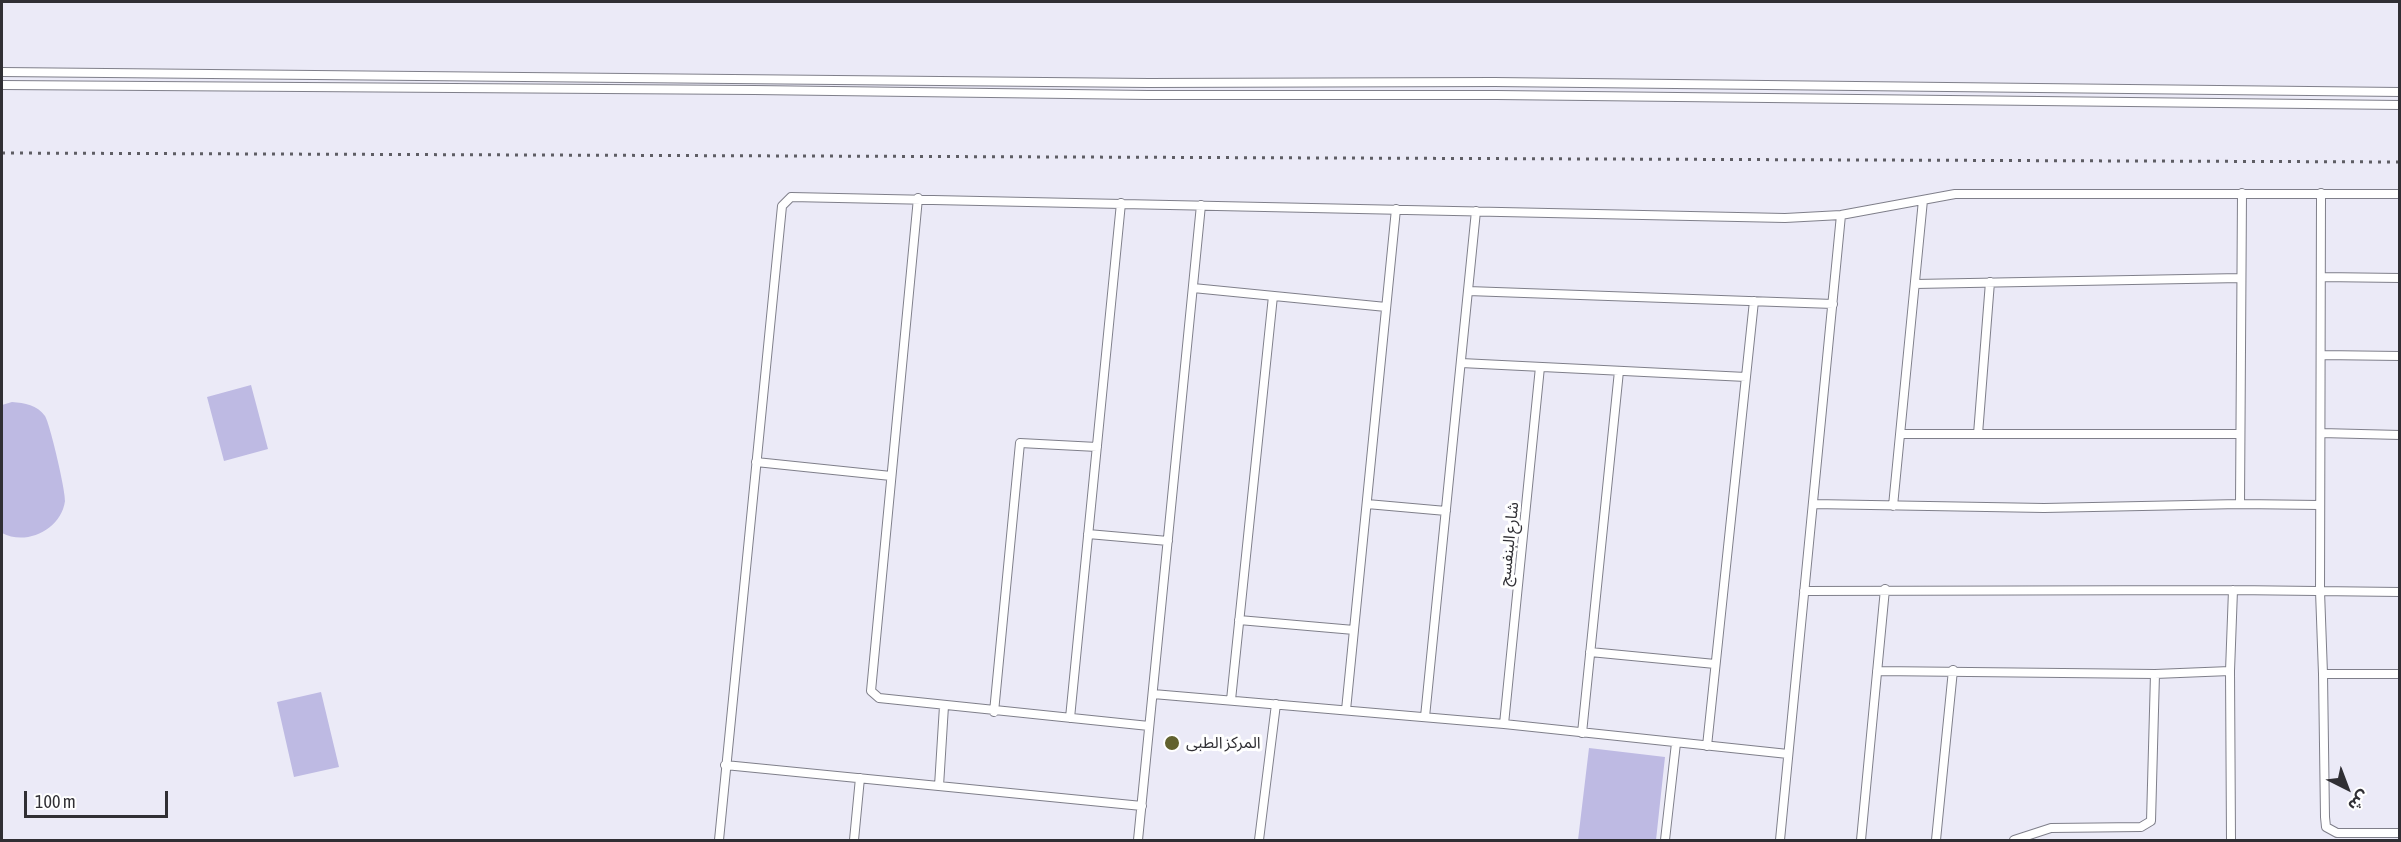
<!DOCTYPE html>
<meta charset="utf-8">
<style>
body{margin:0}
#map{position:relative;width:2401px;height:842px;overflow:hidden;background:#ebeaf7;font-family:"Asap Condensed","Noto Sans Arabic",sans-serif}
canvas{display:block}
.frame{position:absolute;inset:0;border:3px solid #302f34;pointer-events:none}
.north{position:absolute;left:2317px;top:758px;width:60px;height:60px;-webkit-text-stroke:4px #fff;paint-order:stroke;rotate:138deg;font-size:16px;font-weight:700;line-height:24px;text-align:center;color:#302f34}
.north::after{content:'';display:block;margin:auto;width:21px;height:27px;background:#302f34;clip-path:polygon(50% 0,100% 100%,50% 72%,0 100%)}
.scale{position:absolute;left:24px;top:791px;width:144px;height:27px;box-sizing:border-box;border:3px solid #302f34;border-top:0;padding-left:8px;font-size:18px;line-height:21px;white-space:nowrap;color:#302f34;-webkit-text-stroke:4px #fff;paint-order:stroke}
</style>
<div id="map">
<canvas width="2401" height="842"></canvas>
<div class="frame"></div>
<div class="north">ش</div>
<div class="scale">100 m</div>
</div>
<script>
const ctx = document.querySelector('canvas').getContext('2d');
ctx.lineJoin = 'round';
function paint(path, color) { ctx.fillStyle = color; ctx.fill(path, 'evenodd'); }
function trace(path, color, width, dash) { ctx.strokeStyle = color; ctx.lineWidth = width; ctx.lineCap = dash ? 'butt' : 'round'; ctx.setLineDash(dash || []); ctx.stroke(path); }
function write(font, color, halo, rows, align = 'center') {
  ctx.font = font + ' "Asap Condensed","Noto Sans Arabic",sans-serif'; ctx.lineWidth = 6; ctx.setLineDash([]); ctx.textBaseline = 'middle'; ctx.strokeStyle = halo; ctx.fillStyle = color; for (const [text, x, y, turn = 0] of rows) {
    ctx.save(); ctx.translate(x, y); ctx.rotate((+turn || 0) * Math.PI / 180); ctx.textAlign = isNaN(turn) ? turn : align; if (halo) ctx.strokeText(text, 0, 0); ctx.fillText(text, 0, 0); ctx.restore();
  }
}
const green = new Path2D(`
 M251,385L268,449L224,461L207,397Z
 M12,402C25,403 37,405 45,416C50,424 66,492 65,501C61,530 26,546 2,533V405Z
 M321,692L339,767L294,777L277,702Z
 M1589,748L1665,757L1656,840H1578Z`);
const street = new Path2D(`
 M2,72L1149,83L1494,82L2400,92
 M2,85L754,90L1148,95H1497L2400,105
 M2321,193L2320,591L2323,674L2325,817L2326,827L2337,833H2400
 M918,198L871,691L879,698L1149,726
 M2321,277L2400,278
 M1915,284L2241,278
 M1193,288L1386,307
 M1468,291L1833,304
 M2321,355L2400,356
 M1461,363L1746,377
 M2321,433L2400,435
 M1900,434H2240
 M1978,434L1990,282
 M756,462L891,476
 M1367,504L1446,511
 M1813,504L2044,508L2240,504L2319,505
 M2240,504L2242,193
 M1893,506L1923,200
 M1088,534L1168,541
 M1804,591L2233,590L2400,592
 M1239,620L1354,630
 M1590,652L1715,664
 M1877,671L2155,674L2230,671
 M2323,674H2400
 M1153,694L1504,724L1788,754
 M1231,700L1273,296
 M1346,710L1396,209
 M994,712L1020,443L1097,447
 M1425,717L1476,211
 M1070,718L1121,203
 M1504,724L1540,367
 M1582,733L1619,371
 M1707,746L1754,301
 M725,765L1142,806
 M939,786L944,706
 M719,840L782,206L791,197L1785,218L1841,215L1955,194H2400
 M854,840L860,778
 M1138,840L1201,205
 M1259,840L1276,704
 M1665,840L1676,743
 M1780,840L1841,215
 M1861,840L1885,589
 M1936,840L1953,670
 M2014,840L2051,828L2141,827L2151,821L2155,674
 M2231,840L2230,671L2233,590`);
const rail = new Path2D(`
 M2,153L2400,162`);
const markers = [
 [1172,743,8,"#61612e"]
];
const streetNames = [
 ["شارع البنفسج",1509,544,-84]
];
const poiNames = [
 ["المركز الطبى",1186,743]
];
paint(green, '#bebae3');
trace(street, '#7f7f8a', 10);
trace(street, '#fff', 8);
trace(rail, '#5e5d64', 3, [3, 6]);
for (const [x, y, r, color] of markers) { const dot = new Path2D(); dot.arc(x, y, r, 0, 2 * Math.PI); ctx.fillStyle = color; ctx.fill(dot); trace(dot, '#fff', 2); }
write('16px', '#302f34', '#fff', streetNames);
write('16px', '#302f34', '#fff', poiNames, 'left');
</script>
